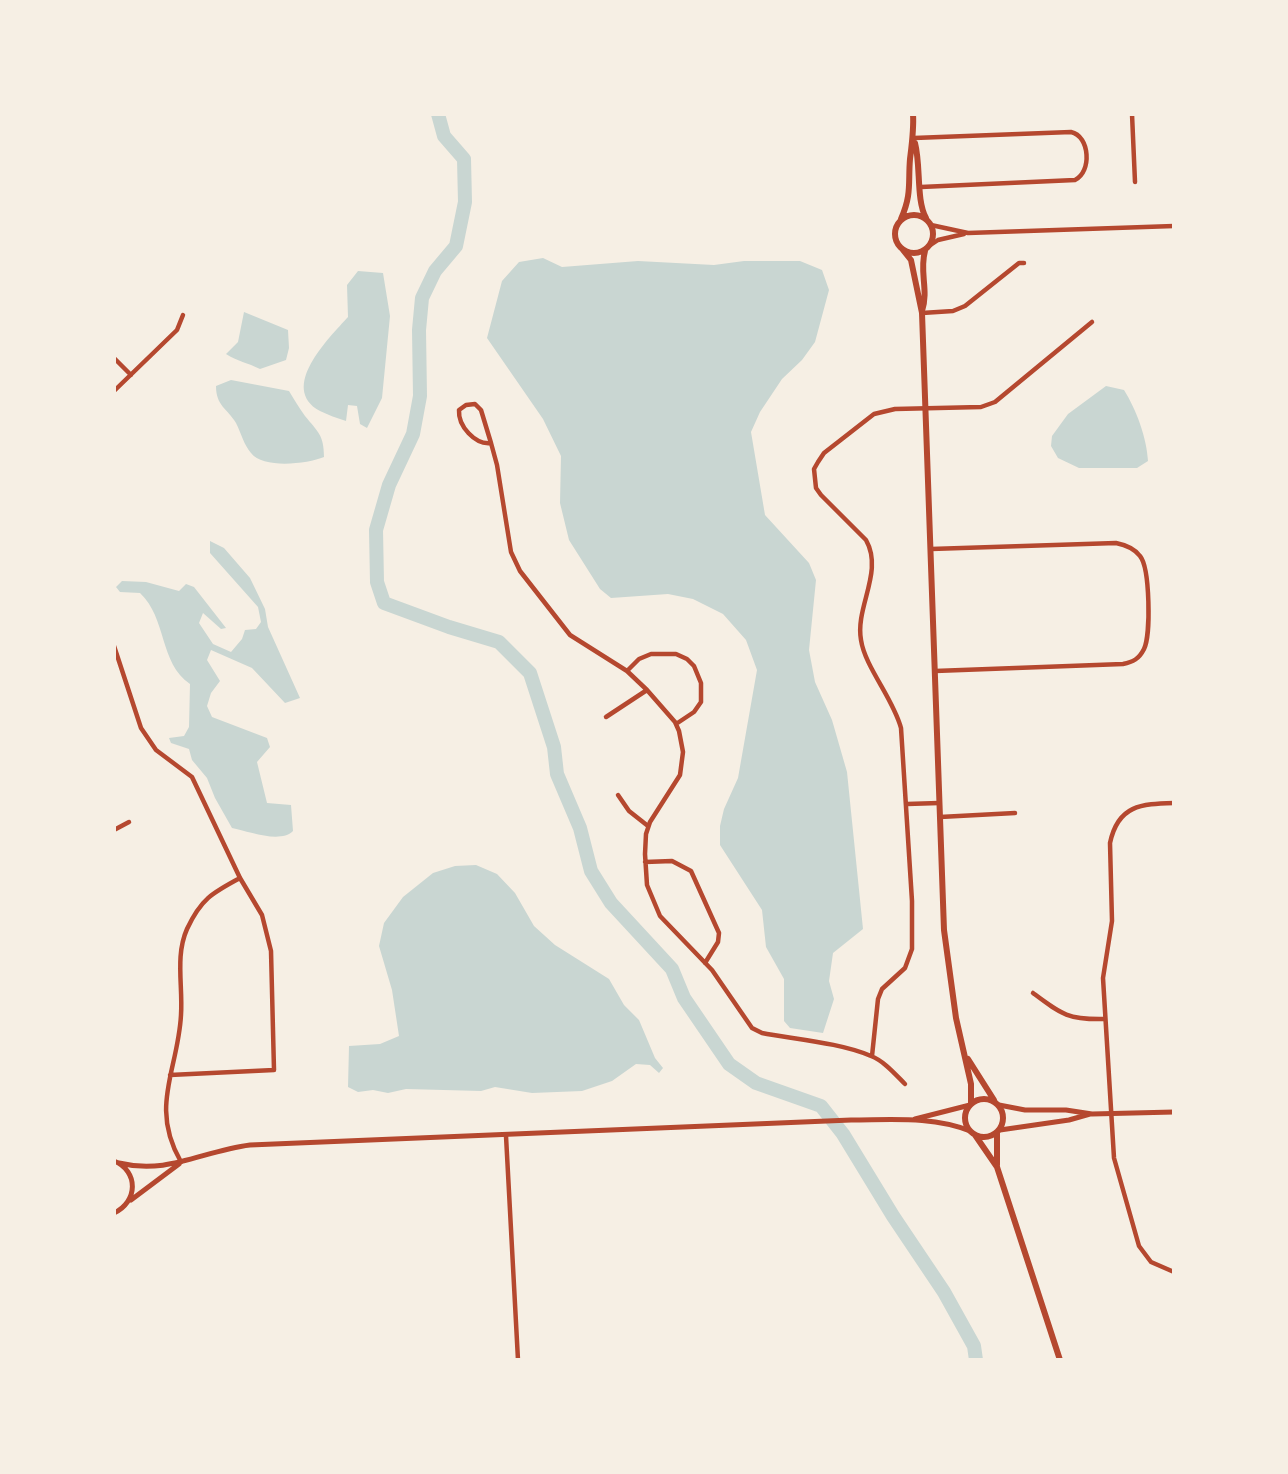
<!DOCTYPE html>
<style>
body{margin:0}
#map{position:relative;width:1288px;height:1474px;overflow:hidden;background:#f6efe4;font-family:Montserrat,sans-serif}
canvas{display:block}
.frame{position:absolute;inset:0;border:116px solid #f6efe4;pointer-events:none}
</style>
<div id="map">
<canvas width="1288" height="1474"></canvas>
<div class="frame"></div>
</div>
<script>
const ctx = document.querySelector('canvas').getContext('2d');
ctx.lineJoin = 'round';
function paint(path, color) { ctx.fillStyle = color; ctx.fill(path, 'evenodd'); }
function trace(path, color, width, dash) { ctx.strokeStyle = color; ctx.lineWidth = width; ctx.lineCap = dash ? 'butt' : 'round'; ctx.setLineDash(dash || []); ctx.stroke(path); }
const water = new Path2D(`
 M543,258L562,267L638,261L714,265L744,261H800L822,270L829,290L815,342L802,360L782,379L760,412L751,432L765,515L809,563L816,580L809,650L815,682L832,720L847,772L863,929L833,953L829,981L834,999L823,1033L790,1028L784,1021V979L766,947L762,910L720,845V826L724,809L738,778L757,670L746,640L723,614L693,599L668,594L611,598L600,589L569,540L560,503L561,456L543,419L487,338L502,281L519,262Z
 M358,271L383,273L390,316L382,398L367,428L360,424L357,406L348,405L346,421C337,418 328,415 320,411C278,388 329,338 348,317L347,285Z
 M244,312L288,330L289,348L286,360L260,369C248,363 237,361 226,354L238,342Z
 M231,380L289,391C294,399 299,408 305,416C318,432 324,435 324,457C307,464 263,469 251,453C244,445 241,433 236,423C227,408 216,406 216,386Z
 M1106,386L1124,390C1136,409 1147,438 1148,461L1137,468H1079L1058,458L1051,446L1052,436L1068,414Z
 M210,541L224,548L250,578L265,609L268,627L300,698L285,703L252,668L211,650L207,660L220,681L211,693L207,706L212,717L267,738L270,747L257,762L267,803L291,805L293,831C280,844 248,831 232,828L215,798L207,778L192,760L189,749L171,743L169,738L184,736L189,727L190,684C159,663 167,618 140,593L120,592L116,587L122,581L146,582L179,591L186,584L194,587L226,628L221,629L203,613L199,623L213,644L231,652L242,639L245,630L256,629L261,622L258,607L210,553Z
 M476,865L497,874L515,893L534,926L555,945L609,979L624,1005L639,1020L655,1058L663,1068L659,1073L650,1065L636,1064L612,1081L582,1091L532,1093L495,1087L481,1091L406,1089L388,1093L373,1090L358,1092L348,1087L349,1046L380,1044L399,1036L392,990L379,946L384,923L403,897L433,873L455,866Z`);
const river = new Path2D(`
 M438,114L444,136L464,159L465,202L456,246L435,271L422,298L419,330L420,396L413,434L389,485L376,530L377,582L384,603L449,627L499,642L530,673L554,747L557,774L580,828L591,871L611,903L672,969L684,998L729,1064L756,1083L821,1106L843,1134L893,1216L944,1292L974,1346L976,1360`);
const minor = new Path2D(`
 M1132,114L1135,182
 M914,138L1071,132C1090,136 1092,172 1075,180L921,187
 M931,225L968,233L1174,226
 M929,246L938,240L964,234
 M922,313L953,311L965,306L1019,263H1024
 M114,358L131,375
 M114,391L177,330L183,315
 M475,404L481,410L491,443C475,445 458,426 459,410L466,405Z
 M491,443L497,465L511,552L520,571L570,635L627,671L647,690L675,722L679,731L683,752L680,775L650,822L646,834L645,854L647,885L660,916L712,970L752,1028L762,1033C794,1039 842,1043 871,1056C884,1061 895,1074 905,1084
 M931,549L1116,543C1126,545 1134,548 1140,556C1150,568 1151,635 1144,649C1139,659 1133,662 1123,664L935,671
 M114,646L141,728L156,750L192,777L240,878L262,915L271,951L274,1070L170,1075
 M627,671L639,659L651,654H676L687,659L694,666L701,683V702L694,712L676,724
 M606,717L647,690
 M618,795L629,811L648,826
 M1174,803C1141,804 1118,805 1110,843L1112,921L1103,978L1114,1158L1139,1246L1151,1262L1174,1272
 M907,804L939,803
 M940,817L1015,813
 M114,830L129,822
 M645,862L672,861L691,871L719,933L718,942L705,963
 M1033,993C1061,1014 1068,1020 1105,1019
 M872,1056L878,999L882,989L905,968L912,949V901L901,728C893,698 865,667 861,640C855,607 884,572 866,540L821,495L816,488L814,469L818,462L824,453L874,414L895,409L981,407L995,402L1092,322
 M506,1136L518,1360
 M181,1162C149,1106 178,1071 181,1015C183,986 175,956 187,929C201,899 212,893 240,878`);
const tertiary = new Path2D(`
 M999,1105L1025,1110H1066L1092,1114L1174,1112
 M915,1119L970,1105
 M1000,1130L1069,1120L1090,1114
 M114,1161C139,1171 138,1202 114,1213
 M119,1163C168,1175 202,1151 250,1145L851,1120C891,1120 933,1116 970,1131
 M131,1200L179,1164`);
const secondary = new Path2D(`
 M915,143C921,166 916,200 926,218
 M895 234a19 19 0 1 1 38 0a19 19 0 1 1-38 0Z
 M901,219C912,194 908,183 910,159C912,143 914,129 913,114
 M903,250L911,260L922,313L944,930L956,1018L971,1084V1103
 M922,311C929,290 919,272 925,251
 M968,1059L994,1100
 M965 1118a19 19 0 1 1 38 0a19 19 0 1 1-38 0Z
 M997,1133V1165
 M975,1135L997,1167L1060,1360`);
paint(water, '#c9d6d2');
trace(river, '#c9d6d2', 14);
trace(minor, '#b5482f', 4.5);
trace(tertiary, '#b5482f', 5);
trace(secondary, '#b5482f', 6);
</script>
